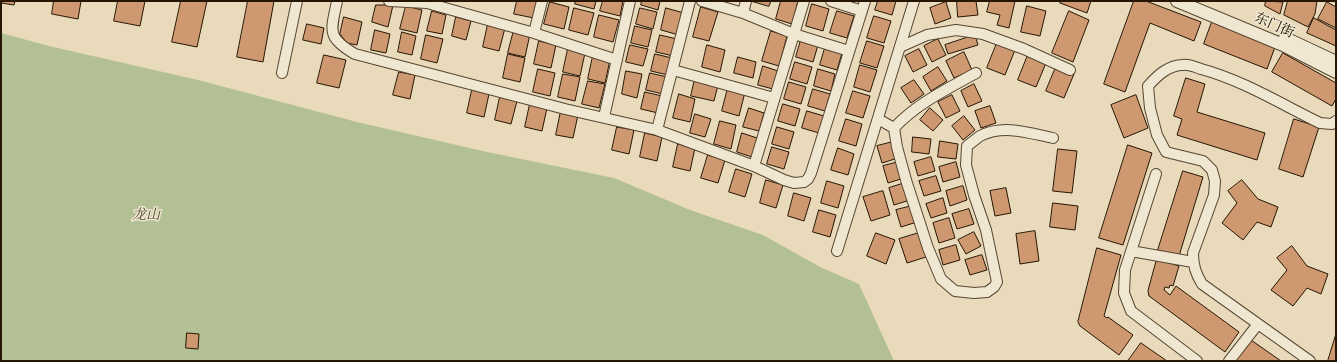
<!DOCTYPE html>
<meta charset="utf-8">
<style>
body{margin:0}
#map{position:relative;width:1337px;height:362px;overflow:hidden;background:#e8dabb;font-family:"Libre Bodoni",serif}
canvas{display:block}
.frame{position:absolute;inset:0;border:2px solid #251502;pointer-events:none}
</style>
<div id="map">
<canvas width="1337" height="362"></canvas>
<div class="frame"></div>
</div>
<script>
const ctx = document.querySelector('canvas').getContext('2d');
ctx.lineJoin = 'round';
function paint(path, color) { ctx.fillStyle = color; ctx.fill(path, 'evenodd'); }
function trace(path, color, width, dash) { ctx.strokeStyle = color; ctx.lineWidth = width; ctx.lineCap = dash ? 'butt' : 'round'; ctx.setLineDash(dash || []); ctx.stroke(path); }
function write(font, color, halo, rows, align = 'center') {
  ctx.font = font + ' "Libre Bodoni","Noto Serif SC",serif'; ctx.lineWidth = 3; ctx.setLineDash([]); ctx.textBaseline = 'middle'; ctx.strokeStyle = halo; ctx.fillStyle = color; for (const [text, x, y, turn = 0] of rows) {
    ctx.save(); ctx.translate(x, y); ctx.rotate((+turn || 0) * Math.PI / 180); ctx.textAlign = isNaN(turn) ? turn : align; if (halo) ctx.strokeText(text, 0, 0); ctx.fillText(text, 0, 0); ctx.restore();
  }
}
const green = new Path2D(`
 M1,33L49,46L198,80L357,122L487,152L614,178L690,210L763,235L820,267L859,284L894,361H1Z`);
const building = new Path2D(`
 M1,1H15L14,5L1,3Z
 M54,1H81L78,19L52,14Z
 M118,1H145L140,26L114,21Z
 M181,1H207L197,47L172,42Z
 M248,1H274L263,62L237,57Z
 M517,1H538L534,18L514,14Z
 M576,1H596L594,9L575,4Z
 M603,1H623L620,16L600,11Z
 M642,1H660L658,10L641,5Z
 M751,1H771L769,6Z
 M781,1H798L792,24L776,19Z
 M878,1H896L892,15L875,10Z
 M957,1H976L978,15L958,17Z
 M990,1H1015L1009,28L997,25L1000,15L987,12Z
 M1061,1H1091L1087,13L1060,3Z
 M1134,1H1146L1201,22L1194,41L1150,23L1125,92L1104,84Z
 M1266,1L1283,2L1280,14L1265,6Z
 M1288,1H1317L1315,14L1308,27L1284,15Z
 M550,2L569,7L564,29L544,24Z
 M946,2L951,18L935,24L930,8Z
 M1327,2L1336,7V28L1318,19Z
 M812,4L829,9L823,31L806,26Z
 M376,5H393L388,27L372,22Z
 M406,6L422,10L417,33L400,29Z
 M1027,6L1046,11L1040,36L1021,32Z
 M701,7L718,12L709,41L693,37Z
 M574,8L594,13L588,35L569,30Z
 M640,8L657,12L653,29L636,24Z
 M666,8L684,13L679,35L661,30Z
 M432,11L446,15L442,34L427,31Z
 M837,11L854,16L847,38L830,33Z
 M1069,11L1089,20L1073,62L1052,53Z
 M599,15L619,20L613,42L594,37Z
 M874,16L891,21L884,43L867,38Z
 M344,17L362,22L357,45L347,43L340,34Z
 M456,17L471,21L466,40L452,36Z
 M1314,18L1336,30V46L1307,33Z
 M1212,22L1275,47L1267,69L1204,44Z
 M307,24L324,28L321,44L303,40Z
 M488,24L505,28L499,51L483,47Z
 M635,26L652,30L648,47L631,43Z
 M375,30L390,34L386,53L371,50Z
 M514,30L530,34L525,57L508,53Z
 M771,31L787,36L779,66L762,61Z
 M402,32L416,36L412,55L398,52Z
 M426,35L443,39L437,63L421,59Z
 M660,35L677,39L673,56L656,52Z
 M975,35L978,45L948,54L945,45Z
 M938,39L946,55L932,62L924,46Z
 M801,40L818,45L813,62L796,57Z
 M539,41L556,45L551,68L534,64Z
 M867,41L884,46L877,68L860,63Z
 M997,43L1015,50L1005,75L987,68Z
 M630,45L648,49L643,66L626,62Z
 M707,45L725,50L720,72L702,67Z
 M825,48L842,53L837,70L820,65Z
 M568,49L585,53L580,76L563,72Z
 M919,49L927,65L913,72L905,56Z
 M964,52L972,70L954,78L946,61Z
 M1283,53L1336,83V99L1332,106L1272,72Z
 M508,54L525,58L520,82L503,78Z
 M655,54L672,58L668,75L651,71Z
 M324,55L346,60L339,88L317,83Z
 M1028,55L1046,63L1036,87L1018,80Z
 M593,56L610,60L605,83L588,79Z
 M738,57L756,62L753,78L734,73Z
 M795,62L812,67L807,84L790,79Z
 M860,65L877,70L870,92L854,87Z
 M763,66L778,71L773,89L758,85Z
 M938,67L947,81L931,91L923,77Z
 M1056,67L1074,74L1064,98L1046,91Z
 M538,69L555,73L550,96L533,92Z
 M818,69L835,74L831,91L814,86Z
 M626,71L642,74L637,98L622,94Z
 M399,72L415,75L410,99L393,95Z
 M650,73L667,77L663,94L646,90Z
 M563,74L580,77L575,101L558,97Z
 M1186,78L1205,84L1197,112L1265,133L1257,160L1177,135L1182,119L1174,116Z
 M695,79L718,85L714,101L691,96Z
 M914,80L924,94L911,103L901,88Z
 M588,81L605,84L599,108L582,104Z
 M789,82L806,87L801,104L784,99Z
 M974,84L982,101L968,107L961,91Z
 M728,88L745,92L739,116L722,111Z
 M813,89L830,94L825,111L808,106Z
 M472,90L489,94L484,117L467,113Z
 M853,91L870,96L863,118L846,113Z
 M645,92L662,96L658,113L641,109Z
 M679,94L695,99L690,122L673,118Z
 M952,95L960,111L946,118L938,102Z
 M1136,95L1148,128L1124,138L1111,105Z
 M500,97L517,101L511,124L495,120Z
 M530,104L547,108L542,131L525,127Z
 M783,104L800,109L795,126L778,121Z
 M990,106L996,123L981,128L975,111Z
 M749,108L764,113L759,131L743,127Z
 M930,108L943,120L933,131L920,120Z
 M561,111L578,115L573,138L556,135Z
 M807,111L824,116L819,133L802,128Z
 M695,114L711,119L705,137L690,133Z
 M964,116L975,130L963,140L952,126Z
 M846,119L862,124L856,146L839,141Z
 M1294,119L1319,127L1303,177L1279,169Z
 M720,121L736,125L731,149L714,144Z
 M617,127L634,130L629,154L612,150Z
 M777,127L794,132L789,149L772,144Z
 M645,133L662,137L657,161L640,157Z
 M742,133L757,138L752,157L737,152Z
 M913,137L931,139L929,154L912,152Z
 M940,141L958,144L956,159L938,157Z
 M893,142L898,158L882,163L877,146Z
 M678,144L695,148L690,171L673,167Z
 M1128,145L1152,153L1123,245L1099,238Z
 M772,147L789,152L784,169L767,164Z
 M838,148L854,154L848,175L831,170Z
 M1058,149L1077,151L1072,193L1053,191Z
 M708,155L725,160L718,183L701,178Z
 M931,157L935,171L918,176L914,162Z
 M899,162L904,178L888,183L883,166Z
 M956,162L960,177L943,182L939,167Z
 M736,169L752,174L745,197L729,192Z
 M1183,171L1203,177L1179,256L1158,250Z
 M936,176L941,191L924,196L919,181Z
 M766,180L783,185L776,208L760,203Z
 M1242,180L1258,199L1278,207L1271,227L1257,222L1243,240L1222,223L1237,203L1228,191Z
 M827,181L844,186L838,208L821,203Z
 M905,183L910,200L894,205L889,188Z
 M963,186L967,200L950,206L946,191Z
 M1006,188L1011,213L995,216L990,191Z
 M883,191L890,215L871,221L863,197Z
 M794,193L811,198L804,221L788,216Z
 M943,198L947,213L931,218L926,204Z
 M1053,203L1078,206L1075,230L1050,227Z
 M912,206L917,222L901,227L896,210Z
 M969,209L974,224L957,229L952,214Z
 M819,210L836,215L830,237L813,232Z
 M949,218L955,238L939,243L933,223Z
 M1035,231L1039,261L1020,264L1016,234Z
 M974,232L981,246L966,254L958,240Z
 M876,233L895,240L886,264L867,256Z
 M919,233L926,257L907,263L899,239Z
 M956,245L960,260L943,265L939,250Z
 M1292,246L1307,266L1328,274L1321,294L1307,288L1293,306L1271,290L1287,270L1277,258Z
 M1097,248L1121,255L1104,316L1107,318L1108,317L1133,335L1119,355L1080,326L1078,322Z
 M982,255L987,270L970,275L965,260Z
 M1157,259L1179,266L1173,286L1170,285L1169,288L1165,287L1164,290L1170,295L1176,286L1239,332L1225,352L1149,296L1148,291Z
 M187,333L199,334L198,349L186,348Z
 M1336,334V361H1328Z
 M1251,340L1281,361H1236Z
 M1141,343L1167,361H1128Z`);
const minor = new Path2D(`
 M337,1C331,31 326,37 355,54L565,109L657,130L754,166L784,180L794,183L804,182L808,179L811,173L865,1
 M389,1L427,3L534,33L617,60
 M702,1L743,13L794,34L849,51
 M831,1L862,11
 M743,13L746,1
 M534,33L542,1
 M900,47L927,35L956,30L983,34L1024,49L1070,70
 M673,70L774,98
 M282,73L297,1
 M604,117L630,1
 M878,119L894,128L897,147L906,180L928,248L941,279L955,291L974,293L987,292L994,287L997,282L986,230L974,195L966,165L967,146C971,143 976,139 980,136C1004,124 1029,133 1053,138
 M894,128C916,104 947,89 976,73
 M657,130L690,1
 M754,166L804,1
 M1156,174L1125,270L1124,293L1131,311L1197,361
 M837,251L914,1
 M1131,251L1193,262
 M1229,361L1258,324
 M1310,361L1202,284C1196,274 1193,266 1193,253L1214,195L1215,181L1212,170L1203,161L1166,152L1157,135L1150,108L1148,86C1157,76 1168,65 1183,65C1188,64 1195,67 1201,69C1242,80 1281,104 1320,123L1332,124L1336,121`);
const tertiary = new Path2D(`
 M1177,1L1283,45L1336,72
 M1285,38L1336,62`);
const streetNames = [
 ["东门街",1274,26,24]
];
const parkNames = [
 ["龙山",146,216]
];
paint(green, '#b3c093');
paint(building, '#ce9870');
trace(building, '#251502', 1);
trace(minor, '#564630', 12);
trace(tertiary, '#564630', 14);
trace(minor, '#f0e7d3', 10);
trace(tertiary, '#f0e7d3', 12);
write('14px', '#251502', '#f0e7d3', streetNames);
write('italic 14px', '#50482e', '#f0e7d3', parkNames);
</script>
